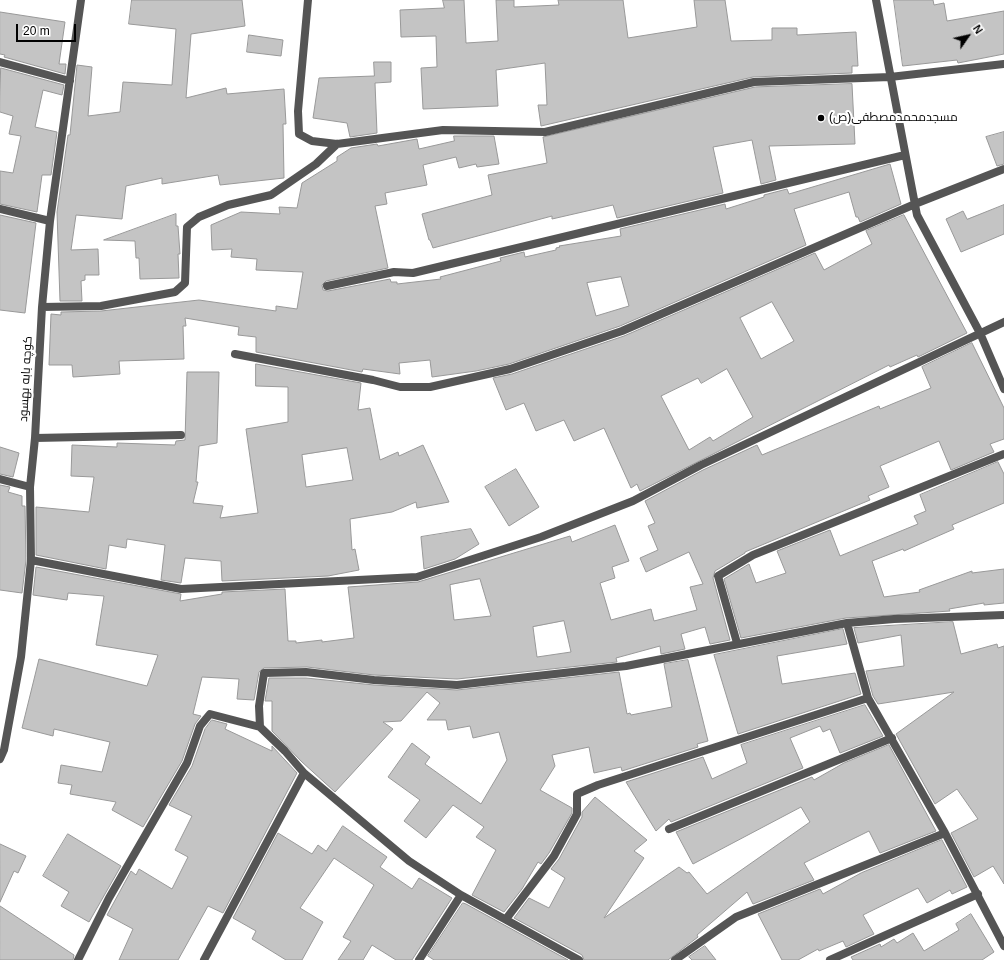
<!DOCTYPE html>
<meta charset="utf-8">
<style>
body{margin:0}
#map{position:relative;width:1004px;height:960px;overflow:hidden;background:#fff;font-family:Arial,sans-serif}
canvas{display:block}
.north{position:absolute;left:948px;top:16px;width:40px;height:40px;-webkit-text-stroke:3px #fff;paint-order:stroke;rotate:56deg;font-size:11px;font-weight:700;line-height:16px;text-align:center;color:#000}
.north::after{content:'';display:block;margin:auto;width:14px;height:18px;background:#000;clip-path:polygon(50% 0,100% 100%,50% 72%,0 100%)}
.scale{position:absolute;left:16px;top:24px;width:60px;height:18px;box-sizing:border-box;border:2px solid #000;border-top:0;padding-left:5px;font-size:12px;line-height:14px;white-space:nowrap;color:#000;-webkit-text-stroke:3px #fff;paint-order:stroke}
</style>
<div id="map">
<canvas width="1004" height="960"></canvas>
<div class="north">N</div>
<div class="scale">20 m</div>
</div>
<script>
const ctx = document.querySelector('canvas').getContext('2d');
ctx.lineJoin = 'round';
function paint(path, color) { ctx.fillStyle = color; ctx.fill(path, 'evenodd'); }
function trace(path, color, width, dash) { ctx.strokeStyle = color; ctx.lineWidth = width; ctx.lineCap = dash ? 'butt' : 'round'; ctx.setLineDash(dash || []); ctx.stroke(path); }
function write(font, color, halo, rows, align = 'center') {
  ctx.font = font + ' Arial,Cairo,sans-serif'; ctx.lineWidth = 4; ctx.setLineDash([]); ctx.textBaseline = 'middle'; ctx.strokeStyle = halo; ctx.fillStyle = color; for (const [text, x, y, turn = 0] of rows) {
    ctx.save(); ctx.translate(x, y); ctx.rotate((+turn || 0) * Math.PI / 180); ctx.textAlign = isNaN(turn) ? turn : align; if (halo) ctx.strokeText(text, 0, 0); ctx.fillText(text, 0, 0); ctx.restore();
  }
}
const building = new Path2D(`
 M132,0H242L245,26L191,34L186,98L226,88L227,94L284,89L286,124H283L284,178L220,185L218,175L162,184V178L126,186L122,219L76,215L71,250L98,249L99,275H85V280L81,281L82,301H60L57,212L68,135H70L77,65L92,67L88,116L120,112L123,82L172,85L176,29L129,24Z
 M443,0H464L466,43L498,41L496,0H514V7L559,5L558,0H623L628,38L697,27L694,0H725L731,41L772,40V28H797V35L856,32L858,66H852V73L753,77L541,126L538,105H547L545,63L496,70L498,106L423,109L421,68L437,67L436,36L401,37L400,10L444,8Z
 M894,0H933L934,5L944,3L947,21L1004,11V54L958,63L957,60L903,66Z
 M0,12L65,22L59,64H66L65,74L4,57L5,55L0,54Z
 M249,35L283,40L281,56L247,52Z
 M374,62H391V82L375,83L377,133L350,137L347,123L313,118L319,78L374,76Z
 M1,68L64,85L62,95L43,90L35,127L57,132L51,175H42L37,212L0,204V171L13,173L21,136L9,134L13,116L0,112Z
 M852,84L855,144L769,146L776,180L761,184L752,140L713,147L723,193L617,218L613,205L552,219V216L433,248L430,240H429L422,214L492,195L488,175L547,163L543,137L755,87Z
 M1004,132V164L997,166L986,137Z
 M454,136H494L499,164L477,167L476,164L459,168L456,157L423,165L427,185L385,193L387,204L375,206L388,268L326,281L322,285L323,290L328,291L390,279L391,282H397V284L441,279L440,277L501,261L500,258L524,252L525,257L556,250V248L560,247L559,246L621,236L620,229L725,204L726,209L764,197V195L787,189L789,194L890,164L901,204L860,222L858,217H856L849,192L794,209L806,245L620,326L509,364L476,371L432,377L430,360L399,363L400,374L363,369L362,372L256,352V337L238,335L239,327L185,318L186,326H183L184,359L119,361L120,374L73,377L72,365H49L51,314L61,315V312L101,311L199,300L276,311V306L297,309L303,272L256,270L257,259L231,257L232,249L212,250L211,225L241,212L280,214L279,207L297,208L302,183L337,161V157L351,148L377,144L378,146L417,139L419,149L454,141ZM621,277L629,306L596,316L587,283Z
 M1004,205V234L961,252L946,219L963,211L967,219Z
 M176,214V226H178L180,254H178L179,278L140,279L139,258H136L135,241L104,240Z
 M0,215L36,223L25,313L0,310Z
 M904,215L967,333L918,357L917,355L890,367L889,365L640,491L637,484L631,488L604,428L574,441L564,420L536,431L524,403L506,410L493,378L512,374L624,336L815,253L824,270L872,244L866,231ZM772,302L794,341L761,359L740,318ZM727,369L753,417L713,441L710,437L689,450L661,396L698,378L701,383Z
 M972,343L1004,408V439L990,444L994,452L951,470L939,441L880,466L889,487L868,496L870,500L745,552V553L715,571L713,578L730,640L710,644L705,627L681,634L685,649L661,654L660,646L616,658L617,662L457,679L374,675L307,667L264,668L259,672L254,700L237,699L239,679L202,677L193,714L201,716L195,724L182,761L143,827L112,810L116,802L70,794L72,785L58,783L61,765L102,772L110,742L54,729L53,736L22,728L39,659L147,686L158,655L96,645L104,596L68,593L67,600L33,595L36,567L181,594L180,601L222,594V592L285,589L288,641H296V643L322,640V642L354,638L348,587L418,582L570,536L572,542L615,525L629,561L612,567L615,578L600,583L611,620L651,609L654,621L697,610L690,587L703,584L689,552L646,572L640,558L658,550L648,526L655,523L645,501L703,470L757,445L762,455L879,406L880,409L931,388L922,367ZM480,579L491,616L454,620L450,585ZM564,621L571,652L537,657L533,627Z
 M256,364L361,383L358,410L370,408L380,460L398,452L399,456L423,445L449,502L417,508L416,502L392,512L350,519L352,550L355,549L359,570L328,576L222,581L221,561L185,558L181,583L161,580L165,545L127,539L126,548L109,545L106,569L36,555V507L89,512L94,477L71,476L72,445L117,447V443L175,445L176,441L185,440L187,372H219L217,443L199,446L196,482H198L193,503L223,506L220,518L258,513L246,429L288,422V387L256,386ZM347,448L353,480L306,487L302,455Z
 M0,447L19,453L13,477L0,474Z
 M998,462L1004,474V503L952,525L954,529L904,551L903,549L872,561L884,597L920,592L919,590L972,571V573L1004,569V603L984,605V603L949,609L950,611L846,618L741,638L724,579L749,564L756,583L786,573L777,551L830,530L840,556L918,524L914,516L926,511L920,495Z
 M516,469L539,507L509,526L485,487Z
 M0,485L10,487L8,492L22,496V506H25L26,560L22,593L0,590Z
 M471,529L479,544L455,559L424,569L421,537Z
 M953,622L961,654L997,644L998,648L1004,646V884L993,866L974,877L951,833L978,819L957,789L935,804L896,734L954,692L878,704L873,696L866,671L904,666L901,635L858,643L854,628Z
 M843,629L847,644L777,656L782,684L855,673L861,694L738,734L714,655Z
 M688,660L708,741L697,744L698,747L622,771L621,767L594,773L589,747L552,755L555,766L540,790L572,808V813L549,853L541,864L538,862L522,889L504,912L472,895L496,850L476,837L484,827L453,805L426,838L404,821L420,800L388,777L412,743L430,757L425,764L481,804L507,760L499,732L473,738L470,726L448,730L446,720H427L440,703L427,692L401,721L383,722L393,729L335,792L302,762L272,731V701H265L269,678H306L374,685L457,690L619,672L627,714L630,713L631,715L672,707L664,664Z
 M865,705L883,736L840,753L830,729L823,732L820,726L790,738L803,768L671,822L669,819L656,831L626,782L703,757L712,779L747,763L741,745Z
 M212,720L227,724L225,729L272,751V746L297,773L223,913L208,906L178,960H119L133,929L107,915L131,871L136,875L139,869L172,889L188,857L175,850L192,816L169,805L192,766L205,729Z
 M889,745L936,831L880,853L869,831L804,863L814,880L753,904L747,892L697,935L698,937L668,960H584L582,955L514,918L529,898L549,908L565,878L551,869L559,859L582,817V812L595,797L647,840L634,851L644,858L604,918L679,867L687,873L689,872L707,894L810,822L801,807L693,864L676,832L812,777L814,780L844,763Z
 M343,826L387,857L380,867L412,889L419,878L452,898L412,960H396L372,945L363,960H338L351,941L343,937L374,885L334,858L300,908L323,922L302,960H286L252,939L256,931L233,918L278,833L312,854L318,845L326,851Z
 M68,834L121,866L89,922L61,906L69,892L43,876Z
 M942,840L967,887L952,894L950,890L927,903L918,888L863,915L874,934L846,947L843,941L819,951L818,949L798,960H782L758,914L820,889L823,894L861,873Z
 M0,844L26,856L18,873L14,871L0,902Z
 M463,903L466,904L568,960H434L428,956Z
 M0,906L74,955L73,960H0Z
 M971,914L994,952L982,960H853L851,957L880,944L881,947L894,939L897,943L913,933L924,951L959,930L956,924Z
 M705,946L716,960H692L689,957Z`);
const minor = new Path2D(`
 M308,0L298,111L299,134L312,141L337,144L443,130L545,132L754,82L890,77L1004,64
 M876,0L917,215L980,333L1004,389
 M0,62L70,81
 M0,209L50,221
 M327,286L394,272L413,273L905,155
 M42,307L101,306L175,292L185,283L187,227L199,217L228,205L271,195L316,164L337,144
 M235,354L373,380L400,387H430L510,369L622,331L915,204L1004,169
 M35,438L181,435
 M0,479L30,487
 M31,560L181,589L417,577L541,537L633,501L701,465L1004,322
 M847,623L868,698L945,833L1004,946
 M737,643L718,576L753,555L1004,454
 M260,727L259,706L264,673L306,672L374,680L457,685L626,666L847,623L894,619L1004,615
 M0,759L4,750L21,657L31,560L30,487L35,438L42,307L50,221L81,0
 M669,829L892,738
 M506,919L554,856L577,814V794L598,785L868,698
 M78,960L109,898L187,763L200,726L210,714L260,727L285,751L304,773L409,861L461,895L579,960
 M204,960L304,773
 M419,960L461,895
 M675,960L736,917L945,833
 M830,960L978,894`);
const markers = [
 [821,118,4,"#000"]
];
const poiNames = [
 ["مسجدمحمدمصطفی(ص)",829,118]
];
const streetNames = [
 ["کوچه بابه بهسود",26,379,-87]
];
paint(building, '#c4c4c4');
trace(building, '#999', 1);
trace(minor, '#555', 8);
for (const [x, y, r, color] of markers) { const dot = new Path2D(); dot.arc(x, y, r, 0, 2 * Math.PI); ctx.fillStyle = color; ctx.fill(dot); trace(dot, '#fff', 1.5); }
write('12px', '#000', '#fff', poiNames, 'left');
write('12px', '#000', '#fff', streetNames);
</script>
